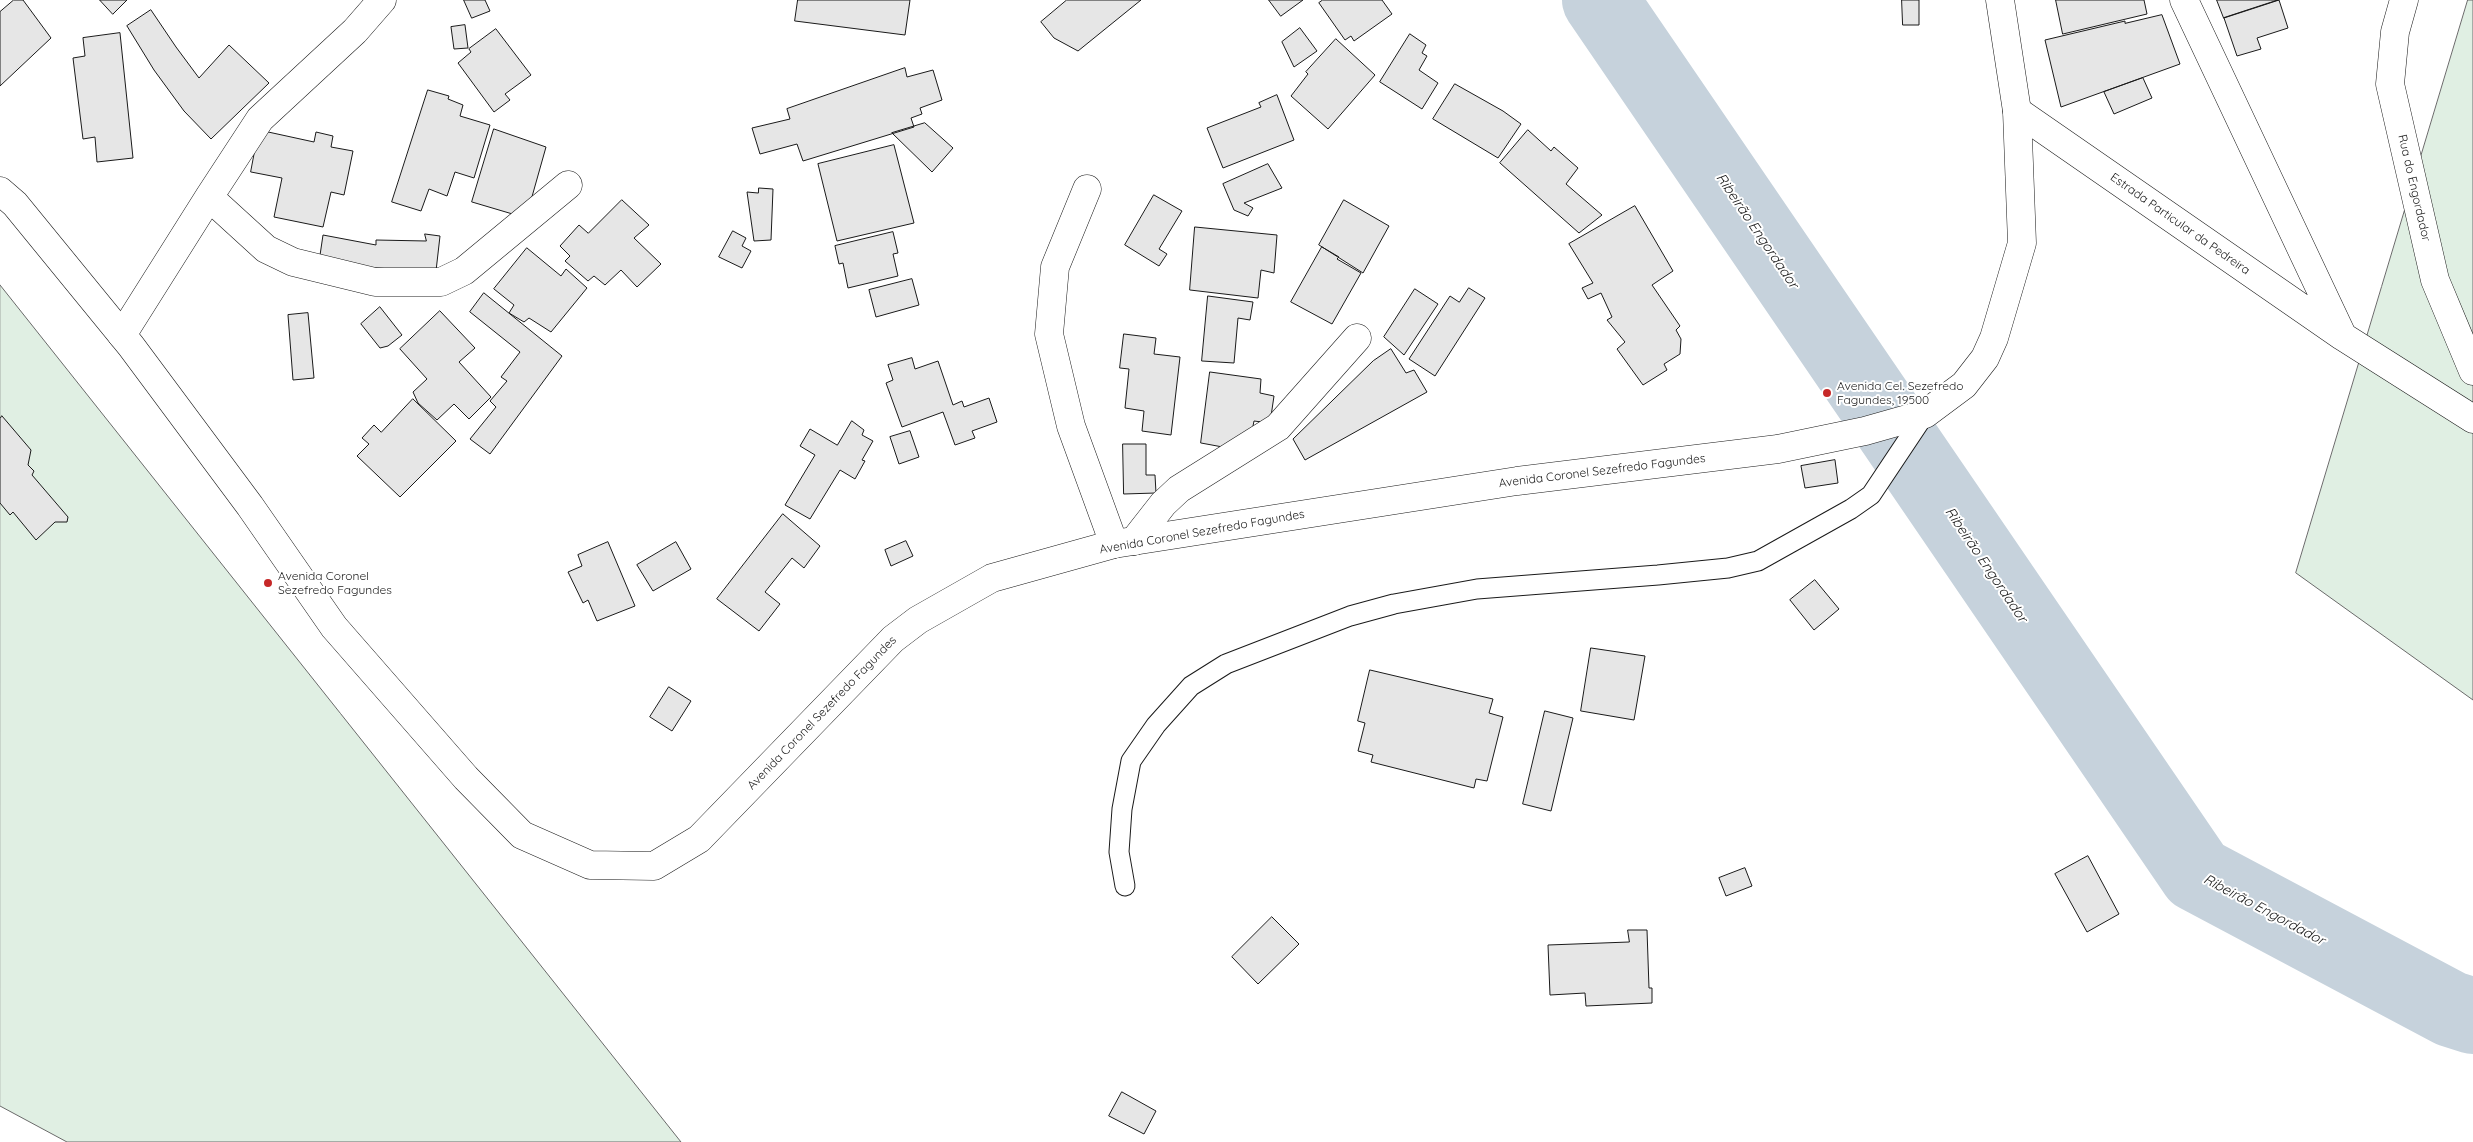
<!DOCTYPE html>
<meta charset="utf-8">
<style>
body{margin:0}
canvas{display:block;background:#fff}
</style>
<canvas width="2473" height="1142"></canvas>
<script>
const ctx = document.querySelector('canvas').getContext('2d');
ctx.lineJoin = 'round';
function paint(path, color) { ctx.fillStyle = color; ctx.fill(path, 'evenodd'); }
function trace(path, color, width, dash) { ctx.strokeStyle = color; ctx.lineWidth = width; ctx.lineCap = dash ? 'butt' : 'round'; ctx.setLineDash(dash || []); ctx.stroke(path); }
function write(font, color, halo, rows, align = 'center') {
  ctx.font = font + ' Quicksand,sans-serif'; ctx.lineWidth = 4; ctx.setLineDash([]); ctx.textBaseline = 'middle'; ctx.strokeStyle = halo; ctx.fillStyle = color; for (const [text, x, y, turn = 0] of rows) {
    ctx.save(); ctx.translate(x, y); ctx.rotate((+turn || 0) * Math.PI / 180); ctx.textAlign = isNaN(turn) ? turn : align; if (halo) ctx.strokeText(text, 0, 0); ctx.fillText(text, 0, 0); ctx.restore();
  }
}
const green = new Path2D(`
 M2468,0H2473V700L2296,573Z
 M0,285L681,1142H67L0,1106Z`);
const river = new Path2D(`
 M1600,0L2197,874L2451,1009L2473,1016`);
const building = new Path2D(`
 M14,0H23L51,38L0,86V12Z
 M100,0H127L113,14Z
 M464,0H485L490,11L472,18Z
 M798,0H910L905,35L795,21Z
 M1067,0H1141L1078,51L1054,38L1041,22Z
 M1269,0H1303L1281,16Z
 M1323,0H1382L1392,14L1354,41L1351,36L1345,40L1319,3Z
 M1902,0H1919V25H1903Z
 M2056,0H2144L2147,14L2063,34Z
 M2217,0H2279L2224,18Z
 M2279,0L2288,28L2257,38L2261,49L2237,56L2224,18Z
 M151,10L176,47L199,78L229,45L269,83L211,139L184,111L154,70L127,26Z
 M2162,15L2180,64L2061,107L2045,40L2125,21V23Z
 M465,25L468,48L454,49L451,27Z
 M1300,28L1317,51L1294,67L1282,42Z
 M496,29L531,75L505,94L510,100L494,112L458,63L471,52L469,49Z
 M120,33L133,158L97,162L95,137L83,139L73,58L85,56L83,38Z
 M1410,34L1426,45L1422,53L1427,56L1419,70L1438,83L1422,109L1380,82Z
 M1336,39L1375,75L1328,129L1291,96L1308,74L1306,72Z
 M905,68L907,77L933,70L942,100L920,108L922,114L911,118L914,127L803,161L797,144L760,154L752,128L790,119L787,109Z
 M2143,78L2152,98L2114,114L2104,92Z
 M1455,84L1503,111L1521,124L1498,158L1433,119Z
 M428,90L449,96L448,99L463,105L460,116L490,125L474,178L455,172L447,196L429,189L421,211L392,202Z
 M1277,95L1294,140L1223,168L1207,128L1261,107L1259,103Z
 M925,123L953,148L932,172L892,133Z
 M494,129L546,147L526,218L472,202Z
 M259,130L314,142L316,132L333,136L331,147L353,151L344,195L331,192L323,227L274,217L282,178L251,172Z
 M1528,130L1551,151L1554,147L1578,168L1566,184L1602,215L1579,233L1500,163Z
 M894,145L914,223L837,241L818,164Z
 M1268,164L1282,188L1244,203L1253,208L1248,216L1234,210L1223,184Z
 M759,188L773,189L771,240L754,241L747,192L758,193Z
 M1154,195L1182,211L1159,249L1167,254L1159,266L1125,245Z
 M622,200L649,225L634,238L661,264L637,287L621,270L605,285L594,276L588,281L565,261L570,256L560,246L579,225L588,233Z
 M1344,200L1389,226L1363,273L1319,245Z
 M1635,206L1673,271L1652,285L1680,326L1676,330L1681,339L1680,354L1664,364L1667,370L1643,385L1617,349L1625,342L1607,320L1612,317L1601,293L1588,299L1582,288L1593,283L1569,244Z
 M1195,227L1277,235L1274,273L1261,270L1258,298L1190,290Z
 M733,231L746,238L742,246L751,251L742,268L719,257Z
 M893,232L898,253L893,254L898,276L848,288L843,263L839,264L835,246Z
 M425,234L440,236L436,271L374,268L319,262L323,235L376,245V240L426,241Z
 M1322,247L1339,257L1337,259L1361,273L1332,324L1291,302Z
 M527,248L561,276L566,269L587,288L551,332L529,318L524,322L509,313L514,305L494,289Z
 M912,279L919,305L876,317L869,290Z
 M1469,288L1485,298L1435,376L1409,359L1450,296L1459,302Z
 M1415,289L1438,304L1404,355L1384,337Z
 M484,293L562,356L490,454L470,439L496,407L490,401L507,381L501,377L520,352L470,312Z
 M1208,296L1253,302L1250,320L1238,318L1234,363L1202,361Z
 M380,307L402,335L388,346L380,348L361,324Z
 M440,311L475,348L459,362L491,397L469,419L454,404L437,420L418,403L413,392L427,379L400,349Z
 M308,313L314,378L293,380L288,315Z
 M1124,334L1156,338L1154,354L1180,357L1171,435L1142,431L1144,411L1125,408L1129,369L1120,368Z
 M1391,349L1406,373L1414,370L1427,392L1305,460L1293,439L1373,361Z
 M912,358L915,369L938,361L953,405L962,401L964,407L989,398L997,422L972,431L975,438L955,445L943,412L902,427L886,383L893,380L888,365Z
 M1210,372L1261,379L1260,393L1274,396L1270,423L1254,421L1251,436L1228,448L1201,443Z
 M413,399L456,441L400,497L357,456L369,444L362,438L374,425L381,432Z
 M2,416L31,450L28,465L34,471L32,475L68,517L67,522H55L36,540L13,512L10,515L0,503V419Z
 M852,421L864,430L862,435L873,441L862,460L865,461L855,479L840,470L810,519L785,505L815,455L800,446L810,429L837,445Z
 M910,431L919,457L899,464L890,437Z
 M1123,444H1146V475H1155L1156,493L1124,494Z
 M1835,460L1838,483L1805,488L1801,466Z
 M783,514L820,546L804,568L792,558L765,592L780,604L759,631L717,599Z
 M906,541L913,556L891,566L885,550Z
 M608,542L635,606L597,621L588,600L583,603L568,572L582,566L578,555Z
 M676,542L691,569L653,591L637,565Z
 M1815,580L1839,609L1814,630L1790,600Z
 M1591,648L1645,656L1634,720L1581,711Z
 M1370,670L1493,699L1489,713L1503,717L1487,781L1476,779L1474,788L1371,762L1373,755L1358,751L1365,723L1358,721Z
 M669,687L691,701L672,731L650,717Z
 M1545,711L1573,718L1551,811L1523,804Z
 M2088,856L2119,914L2087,932L2055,874Z
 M1745,868L1752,886L1726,896L1719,878Z
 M1272,917L1299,944L1258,984L1232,957Z
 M1628,930H1647L1649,988H1652V1003L1586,1006L1585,993L1550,995L1548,945L1629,942Z
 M1122,1092L1156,1111L1144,1134L1109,1116Z`);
const lane = new Path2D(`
 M1125,886L1119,852L1122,809L1131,761L1156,725L1191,686L1226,664L1350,616L1394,604L1477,589L1658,575L1728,568L1758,561L1851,509L1871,495L1925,414`);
const street = new Path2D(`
 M382,0L355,31L260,119L209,197L266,249L293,262L375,282H441L464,271L568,185
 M2184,0L2342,335
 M2404,0L2395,32L2390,84L2435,280L2473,371
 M2017,111L2342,336L2473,419
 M1087,189L1055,267L1049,334L1071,426L1114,544
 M122,335L209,197
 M1134,541L1163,504L1179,489L1278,427L1357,338`);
const secondary = new Path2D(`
 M0,191L15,204L131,346L250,506L334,627L466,778L522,835L590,865L654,866L699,839L893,639L918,620L992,578L1114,544L1517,481L1778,449L1865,431L1925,414L1964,385L1985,358L1994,338L2022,243L2017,111L2000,0`);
const markers = [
 [1827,393,5,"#c62828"],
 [268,583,5,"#c62828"]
];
const streetNames = [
 ["Rua do Engordador",2414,188,77],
 ["Estrada Particular da Pedreira",2180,224,35],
 ["Avenida Coronel Sezefredo Fagundes",1602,471,-7],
 ["Avenida Coronel Sezefredo Fagundes",1202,532,-10],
 ["Avenida Coronel Sezefredo Fagundes",822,713,-46]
];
const poiNames = [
 ["Avenida Cel. Sezefredo",1837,386],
 ["Fagundes, 19500",1837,400],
 ["Avenida Coronel",278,576],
 ["Sezefredo Fagundes",278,590]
];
const waterNames = [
 ["Ribeirão Engordador",1757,231,56],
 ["Ribeirão Engordador",1986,565,56],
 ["Ribeirão Engordador",2264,910,28]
];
paint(green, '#e0efe3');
trace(green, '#6a6a6a', 1);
trace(river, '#c6d2dc', 76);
paint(building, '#e6e6e6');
trace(building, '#1a1a1a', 1);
trace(lane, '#1a1a1a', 21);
trace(street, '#1a1a1a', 29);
trace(secondary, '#1a1a1a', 29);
trace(lane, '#fff', 19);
trace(street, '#fff', 28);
trace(secondary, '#fff', 28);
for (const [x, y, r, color] of markers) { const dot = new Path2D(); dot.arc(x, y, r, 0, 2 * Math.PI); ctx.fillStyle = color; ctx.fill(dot); trace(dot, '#fff', 2); }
write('12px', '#1a1a1a', '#fff', streetNames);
write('12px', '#1a1a1a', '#fff', poiNames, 'left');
write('italic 14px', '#1a1a1a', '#fff', waterNames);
</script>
